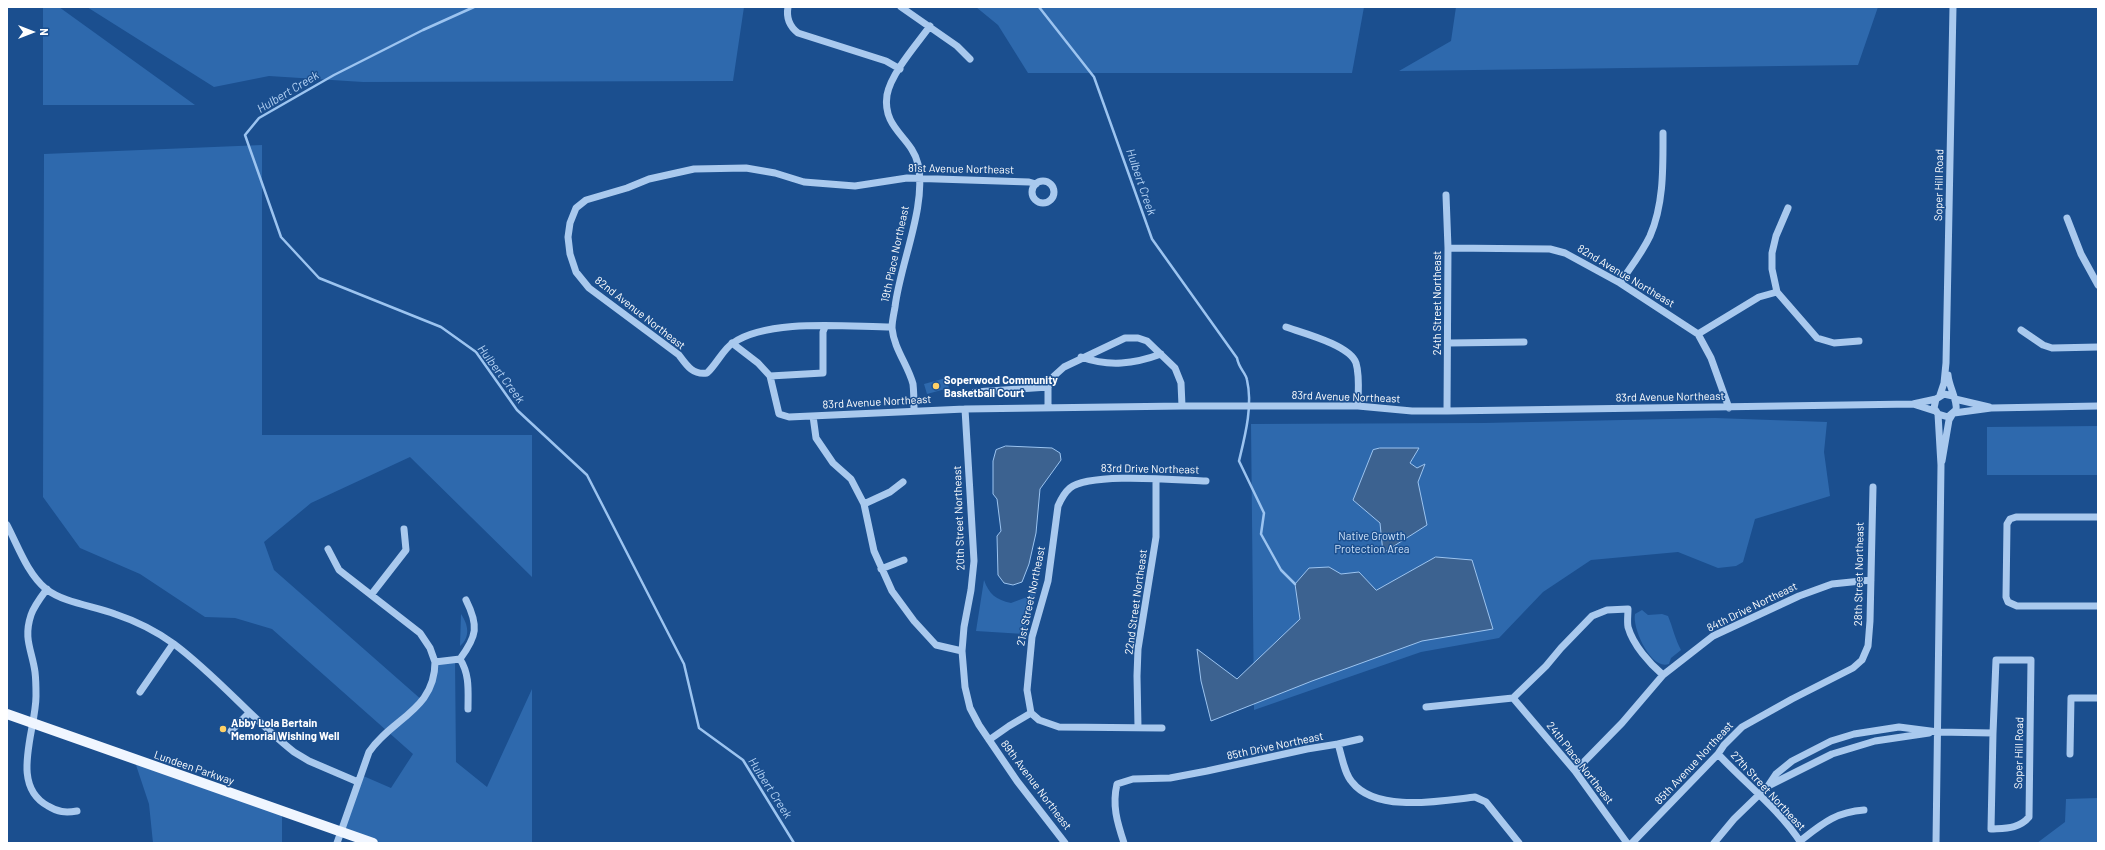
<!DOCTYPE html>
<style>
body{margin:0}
#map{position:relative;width:2105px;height:850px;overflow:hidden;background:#1b4f8f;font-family:Barlow,sans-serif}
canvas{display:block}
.frame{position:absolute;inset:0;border:8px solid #fff;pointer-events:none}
.north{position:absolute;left:12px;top:12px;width:40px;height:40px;-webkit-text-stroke:3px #1b4f8f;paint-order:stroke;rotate:90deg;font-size:11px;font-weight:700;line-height:16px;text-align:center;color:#fff}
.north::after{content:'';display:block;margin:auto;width:14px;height:18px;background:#fff;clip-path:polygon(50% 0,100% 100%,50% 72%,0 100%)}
</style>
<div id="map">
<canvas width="2105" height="850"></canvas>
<div class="frame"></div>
<div class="north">N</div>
</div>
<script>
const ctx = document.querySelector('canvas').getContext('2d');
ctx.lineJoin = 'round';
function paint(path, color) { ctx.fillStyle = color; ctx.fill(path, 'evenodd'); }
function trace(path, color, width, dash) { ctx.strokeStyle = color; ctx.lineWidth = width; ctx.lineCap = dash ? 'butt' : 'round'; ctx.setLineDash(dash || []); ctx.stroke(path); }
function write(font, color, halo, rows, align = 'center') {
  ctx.font = font + ' Barlow,sans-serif'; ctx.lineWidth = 3; ctx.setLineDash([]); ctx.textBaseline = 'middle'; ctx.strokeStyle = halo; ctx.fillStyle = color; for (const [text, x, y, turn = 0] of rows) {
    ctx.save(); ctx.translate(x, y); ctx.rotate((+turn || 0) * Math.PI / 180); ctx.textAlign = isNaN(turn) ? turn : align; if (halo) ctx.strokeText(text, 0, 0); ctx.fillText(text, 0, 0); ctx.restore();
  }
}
const green = new Path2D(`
 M43,7H59L195,105H43Z
 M87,7H744L733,81L363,82L269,76L214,87Z
 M976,7H1364L1352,73H1028L998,25Z
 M1456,7H1878L1858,65L1399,71L1451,41Z
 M262,145V435H532V577L410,457L311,503L264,542L274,570L423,701L435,662L455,660L456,762L487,787L532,689V843H373L340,832L361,775L391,788L413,754L272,629L235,618L205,617L140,574L80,548L43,497L44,154Z
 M946,378L949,388L927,394L924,384Z
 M1715,418L1827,422L1824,452L1830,496L1755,519L1743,562L1736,566L1718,568L1678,552L1591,560L1543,592L1499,638L1421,652L1254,710L1251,424L1484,423Z
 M2098,426V475H1987V427Z
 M984,580C989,594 996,600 1011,603L1027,597L1036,582L1039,583L1024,634L976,631Z
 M1642,610L1648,615L1662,614L1668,616C1673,628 1675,639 1681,650L1671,658L1669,664C1651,671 1632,628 1635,614Z
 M461,614C468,624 471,637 460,646Z
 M134,759L282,811V843H153L149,804Z
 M2098,798V843H2037L2065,822L2066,799Z`);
const water = new Path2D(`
 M1006,446L1052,448L1060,453L1061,460L1040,489L1036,533L1029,564L1022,582L1013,585L1004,583L998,575L997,536L1001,531L997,499L993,494V461L996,450Z
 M1380,448H1419L1410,463L1417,468L1425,464L1418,482L1427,525L1383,553L1380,523L1353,500L1373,450Z
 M1436,557L1472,560L1493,629L1422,641L1312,681L1211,721L1201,681L1197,649L1237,679L1300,619L1295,584L1309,568L1329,567L1341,574L1359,572L1376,590Z`);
const stream = new Path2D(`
 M474,7L423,30L334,75L259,118L245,135L281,237L319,278L441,327L476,352L517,410L587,475L684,664L699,728L743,760L794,843
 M1039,7L1094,77L1152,239L1237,358C1239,369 1246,373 1247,380C1253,406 1245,436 1239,461L1264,513L1261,534L1281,570L1295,584`);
const minor = new Path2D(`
 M788,7C786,18 789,26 798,33L886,61L900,69
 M901,7L957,46L970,59
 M1032 192a11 11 0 1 1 22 0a11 11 0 1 1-22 0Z
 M1446,195L1448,248L1447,411
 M1788,208L1776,236L1772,253V269L1777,292L1817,338L1834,343L1859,341
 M2067,218L2081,254L2098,285
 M1448,248L1550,249L1565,253L1620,283L1698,334L1711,358L1729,408
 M1620,283C1630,268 1642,253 1650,236C1664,204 1663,167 1663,133
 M892,327C848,327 769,318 733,343C724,348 716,365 707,373C693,375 687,366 679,355L589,288L576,272L570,254L568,237L570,223L576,208L586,200L627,188L649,179L694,169L746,168L775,173L804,182L855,186L907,178L1029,182L1036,184
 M1286,327C1303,333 1350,345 1356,363C1360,376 1358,393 1358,406
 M2021,330L2043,345L2052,348L2098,347
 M1698,334L1759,297L1777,292
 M732,343L758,363L770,376L779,414L789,417L965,409L1182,406H1358L1412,411H1447L1913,404L1936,399
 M1449,343L1524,342
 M1081,357C1109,367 1134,364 1161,354
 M1948,375C1949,387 1958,401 1956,410L1948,417L1938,414L1934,408L1936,399L1944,394L1953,396
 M770,376L823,373V332L825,327
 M975,392L1048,387
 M1940,395L1944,383L1946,363L1953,7
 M1955,399L1989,407
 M1913,404L1935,411
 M1048,408V387L1054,376L1064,367L1125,338H1138L1147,341L1175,368L1181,383L1182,406
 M965,409L974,561L971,590L964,627L962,651L965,687L970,708L979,725L1017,781L1065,843
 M914,411C914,403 914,393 913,384C908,365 894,349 892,328C892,321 894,313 895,307C900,264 927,206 918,164C912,137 882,129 887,95C891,73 917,44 930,26
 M1954,413L1991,408L2098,406
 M813,416L816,438L833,463L851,479L864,504L874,551L892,591L914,621L936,645L962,651
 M1942,461L1949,420L1952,415
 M864,504L890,492L903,482
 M2098,517H2016L2010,519L2007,524L2006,597L2008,602L2017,606H2098
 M7,525C18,546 27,573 46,589C64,603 94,606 115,614C136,621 156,631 174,644C217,676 252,719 294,752L309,761L358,782
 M328,549L339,570L420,633L430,648L435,662L460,659
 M881,569L904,560
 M47,589C41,597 34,606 31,615C23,639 32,650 35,672C36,680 36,688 36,696C36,731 9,785 48,806C58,812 65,813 77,811
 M371,595L406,550L404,529
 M466,600C479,626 477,636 460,659C470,675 468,691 468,709
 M140,692L173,644
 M1513,698L1575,771L1627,843
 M1426,707L1513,698L1546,666L1561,648L1592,616L1607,610L1628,609C1628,614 1627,622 1628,627C1633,645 1650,664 1663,675
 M1031,713L1027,690L1032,637L1048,581L1058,506C1061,499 1064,493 1070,488C1089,472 1178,480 1206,481
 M1138,727L1137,676L1138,649L1156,537V480
 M231,731L249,713
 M989,740L1009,726L1031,713L1039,720L1059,727L1162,728
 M1338,744L1360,739
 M1718,754C1744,782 1781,811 1801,843
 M2070,754L2071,698H2098
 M1575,771L1622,723L1663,675L1713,636L1799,596L1832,584L1871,580
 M1768,786L1832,754L1875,741L1929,733
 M1800,841C1822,824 1835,812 1864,810
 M337,843L369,752C392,718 435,710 435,662
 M1124,843C1117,822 1112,805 1117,784L1133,779L1170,778L1207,771L1307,749L1338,744C1342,756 1344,773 1352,782C1376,813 1440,801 1475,797L1486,802L1519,843
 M1632,843L1718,754L1724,745L1742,727L1792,699L1853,668L1862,660L1868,646L1870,621L1873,487
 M1714,843L1734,819L1768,786L1776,774L1792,761L1831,741L1854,734L1899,727L1938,732L1993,733L1991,829C2005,828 2019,829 2029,817L2031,660H1996L1993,733
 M1936,843L1941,465L1938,414`);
const major = new Path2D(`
 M7,714L373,843`);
const markers = [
 [936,386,4,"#ffd166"],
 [223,729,4,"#ffd166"]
];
const streetNames = [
 ["81st Avenue Northeast",961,169,1],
 ["Soper Hill Road",1939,185,-89],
 ["19th Place Northeast",895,254,-78],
 ["82nd Avenue Northeast",1626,276,31],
 ["24th Street Northeast",1437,303,-90],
 ["82nd Avenue Northeast",640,313,38],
 ["83rd Avenue Northeast",1346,397,2],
 ["83rd Avenue Northeast",1670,397,-1],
 ["83rd Avenue Northeast",877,402,-3],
 ["83rd Drive Northeast",1150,469,1],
 ["20th Street Northeast",959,518,-92],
 ["28th Street Northeast",1859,574,-89],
 ["21st Street Northeast",1031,596,-78],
 ["22nd Street Northeast",1136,602,-82],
 ["84th Drive Northeast",1752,607,-26],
 ["85th Drive Northeast",1275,746,-12],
 ["Soper Hill Road",2019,753,-89],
 ["24th Place Northeast",1580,763,52],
 ["85th Avenue Northeast",1694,763,-47],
 ["Lundeen Parkway",194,768,19],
 ["89th Avenue Northeast",1036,785,53],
 ["27th Street Northeast",1768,791,47]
];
const poiNames = [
 ["Soperwood Community",944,380],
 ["Basketball Court",944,393],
 ["Abby Lola Bertain",231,723],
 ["Memorial Wishing Well",231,736]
];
const parkNames = [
 ["Native Growth",1372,536],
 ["Protection Area",1372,549]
];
const waterNames = [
 ["Hulbert Creek",288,92,-31],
 ["Hulbert Creek",1141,182,71],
 ["Hulbert Creek",501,374,53],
 ["Hulbert Creek",770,788,57]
];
paint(green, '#2e69ad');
paint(water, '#3c6290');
trace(water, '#9cc4f0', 1);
trace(stream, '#9cc4f0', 2.5);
trace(minor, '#a9c9ee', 7);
trace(major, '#f0f6ff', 10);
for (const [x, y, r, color] of markers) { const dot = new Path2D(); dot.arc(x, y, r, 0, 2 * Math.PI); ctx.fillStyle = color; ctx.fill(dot); trace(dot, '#1b4f8f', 1.5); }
write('11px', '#fff', '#1b4f8f', streetNames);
write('bold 11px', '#fff', '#1b4f8f', poiNames, 'left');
write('11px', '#cfe3fa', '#1b4f8f', parkNames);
write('italic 12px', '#b5d3f5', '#1b4f8f', waterNames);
</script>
